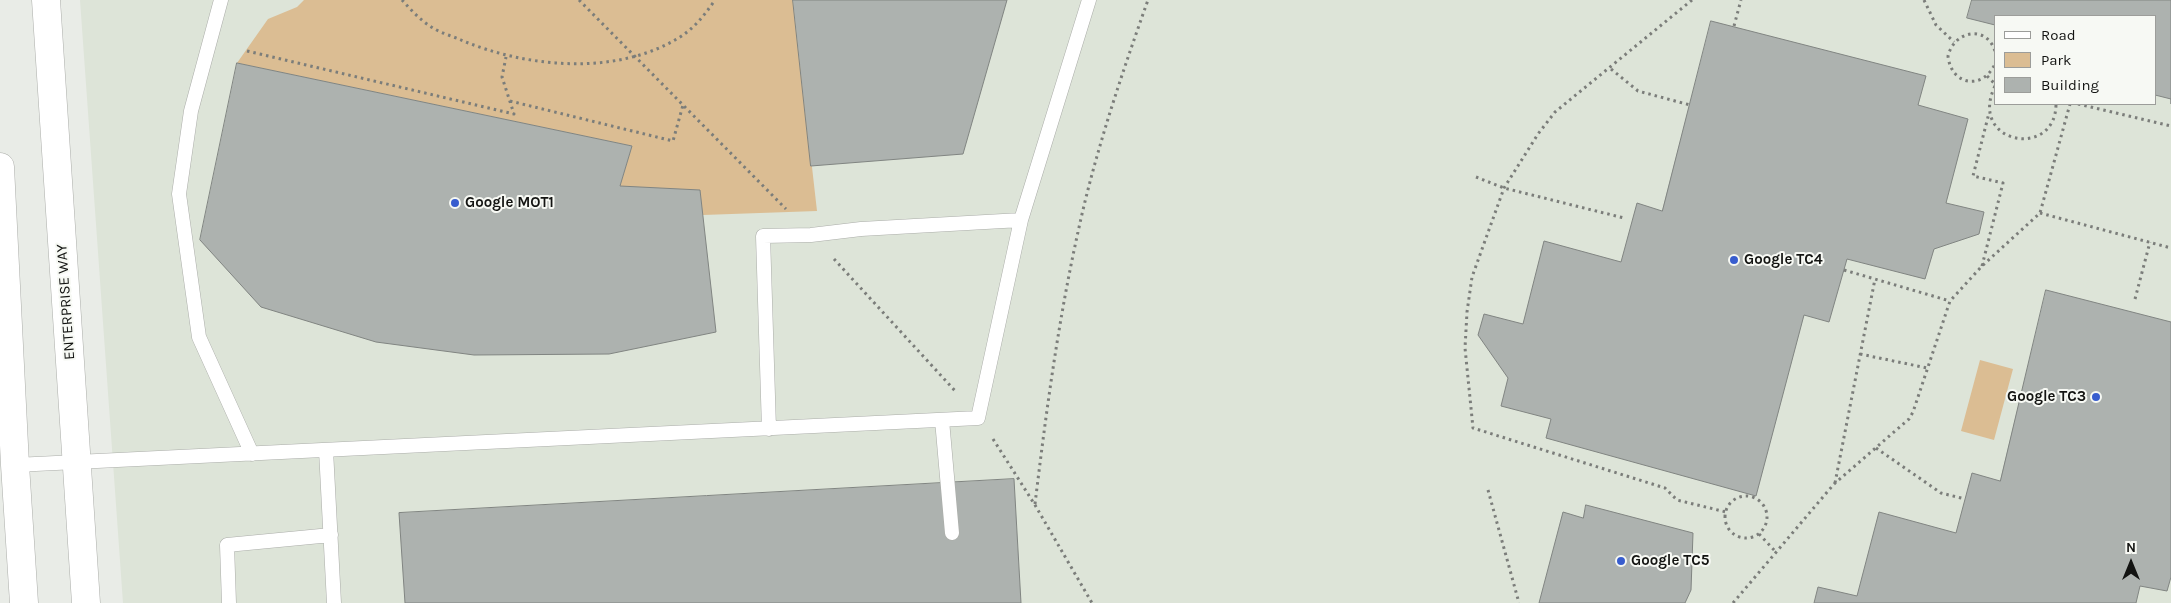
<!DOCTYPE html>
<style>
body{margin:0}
#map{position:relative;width:2171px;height:603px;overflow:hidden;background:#e9ece7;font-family:Karla,sans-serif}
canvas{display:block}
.legend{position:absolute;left:1994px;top:15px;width:162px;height:90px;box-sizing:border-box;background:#f7f9f4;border:1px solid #9c9d9a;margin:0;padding:6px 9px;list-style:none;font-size:15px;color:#131412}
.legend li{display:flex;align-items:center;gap:10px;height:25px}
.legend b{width:25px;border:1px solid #9c9d9a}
.north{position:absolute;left:2106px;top:538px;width:50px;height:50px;-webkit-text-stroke:4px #f7f9f4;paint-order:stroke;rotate:0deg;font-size:14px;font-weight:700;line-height:20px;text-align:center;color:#131412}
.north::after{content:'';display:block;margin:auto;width:18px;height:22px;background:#131412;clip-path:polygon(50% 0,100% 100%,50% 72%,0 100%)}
</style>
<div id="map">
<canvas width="2171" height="603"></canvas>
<ul class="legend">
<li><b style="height:6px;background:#fff"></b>Road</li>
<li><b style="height:14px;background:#dbbd93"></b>Park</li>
<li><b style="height:14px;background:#adb2af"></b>Building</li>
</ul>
<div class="north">N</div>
</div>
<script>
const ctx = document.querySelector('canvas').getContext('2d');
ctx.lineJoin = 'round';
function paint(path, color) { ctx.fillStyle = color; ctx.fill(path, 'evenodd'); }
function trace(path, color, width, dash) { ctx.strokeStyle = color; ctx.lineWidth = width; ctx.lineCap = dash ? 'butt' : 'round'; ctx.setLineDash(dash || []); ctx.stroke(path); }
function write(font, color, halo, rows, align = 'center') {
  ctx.font = font + ' Karla,sans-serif'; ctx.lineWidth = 4; ctx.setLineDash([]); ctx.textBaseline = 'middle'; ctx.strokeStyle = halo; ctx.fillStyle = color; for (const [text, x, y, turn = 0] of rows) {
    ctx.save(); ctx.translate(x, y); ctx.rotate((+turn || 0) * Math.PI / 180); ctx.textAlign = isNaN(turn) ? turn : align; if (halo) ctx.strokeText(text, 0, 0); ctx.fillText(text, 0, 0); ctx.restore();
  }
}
const built = new Path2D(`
 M80,0H2171V603H123ZM1995,16H2155V104H1995Z`);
const green = new Path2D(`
 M304,0H793L817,211L703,215L620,186L632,146L237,63L268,19L297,7Z
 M1980,360L2013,369L1994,440L1961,431Z`);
const building = new Path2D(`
 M793,0H1007L963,154L811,166Z
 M1972,0H2171V104V99L2155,95V16H1995V25L1967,18Z
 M1711,21L1926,76L1918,105L1968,119L1946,203L1984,212L1979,234L1934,249L1925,279L1847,259L1829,322L1804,315L1756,496L1546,438L1551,419L1501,406L1508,378L1478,335L1484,314L1523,324L1544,241L1621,262L1637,203L1662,211Z
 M237,63L632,146L620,186L700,190L716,332L609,354L474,355L376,342L261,307L200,240Z
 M2046,290L2171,322V577L2167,591L2140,586L2136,603H1814L1818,587L1857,596L1879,512L1956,533L1972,473L2000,481Z
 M1014,479L1021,603H405L399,513Z
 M1586,505L1693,533L1691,590L1685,603H1539L1563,512L1583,518Z`);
const path = new Path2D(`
 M402,0C411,10 421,21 433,28C441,33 452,36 461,40C525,67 612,76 675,40C692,31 704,16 715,0
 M579,0L786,209
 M1692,0L1555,112L1538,134L1504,188L1472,277L1467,312L1465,348L1473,428L1665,488L1677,500L1726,512
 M1924,0L1936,25L1954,42
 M1734,26L1741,0
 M247,51L514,114L502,77L506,57
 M1995,51C1986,24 1954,31 1948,56C1951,85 1982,91 1995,64
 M1611,69L1638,91L1690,105
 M1987,76L1995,84
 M1995,86C1967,144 2056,160 2056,104
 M510,101L673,141L683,105
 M2078,104L2171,126
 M1476,177L1504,188L1624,218
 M2040,213L2171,248
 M834,259L957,393
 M1982,266L2003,183L1973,176L1989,113
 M1844,270L1950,301
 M2135,299L2150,242
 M1860,354L1927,368
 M993,439L1035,505L1092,603
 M1876,448L1941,493L1965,499
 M1835,483L1875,279
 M1488,490L1519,603
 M1725 517a21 21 0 1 1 42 0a21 21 0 1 1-42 0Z
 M1035,504C1046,413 1058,322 1078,232C1095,153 1121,76 1148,0
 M1759,534L1776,552
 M1733,603L1834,484L1909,419L1913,412L1950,301L1982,266L2040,213L2070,104`);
const lane = new Path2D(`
 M221,0L191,111L179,194L199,337L252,454
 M942,420L952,533
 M769,429L763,236L811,235L861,229L1021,220
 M326,450L334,603
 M15,465L978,418L1021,220L1089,0
 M229,603L227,545L331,535`);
const secondary = new Path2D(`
 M46,0L86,603
 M0,167L15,465L24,603`);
const markers = [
 [455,203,5,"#385dce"],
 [1734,260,5,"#385dce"],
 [2096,397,5,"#385dce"],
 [1621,561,5,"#385dce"]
];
const poiNames = [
 ["Google MOT1",465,203],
 ["Google TC4",1744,260],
 ["Google TC3",2086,397,"right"],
 ["Google TC5",1631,561]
];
const streetNames = [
 ["ENTERPRISE WAY",66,302,-94]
];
paint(built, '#dde4d8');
paint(green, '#dbbd93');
paint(building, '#adb2af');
trace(building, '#818582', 1);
trace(lane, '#abada9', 15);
trace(secondary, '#abada9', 29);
trace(path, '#7b7d7a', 3, [2.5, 4]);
trace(lane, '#fff', 14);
trace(secondary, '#fff', 28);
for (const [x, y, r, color] of markers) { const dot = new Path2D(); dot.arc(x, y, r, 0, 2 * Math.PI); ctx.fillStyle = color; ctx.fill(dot); trace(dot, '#f7f9f4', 2); }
write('bold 15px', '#131412', '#f7f9f4', poiNames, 'left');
write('15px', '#131412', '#f7f9f4', streetNames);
</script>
